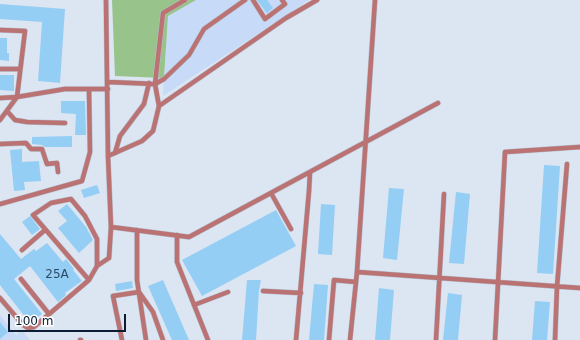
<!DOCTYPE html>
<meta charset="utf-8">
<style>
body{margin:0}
#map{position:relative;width:580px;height:340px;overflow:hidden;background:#dce5f2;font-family:"DejaVu Sans",sans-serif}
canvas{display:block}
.scale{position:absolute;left:8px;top:314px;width:118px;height:18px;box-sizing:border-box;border:2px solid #0c1c33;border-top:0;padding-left:5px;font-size:12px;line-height:14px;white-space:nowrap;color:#0c1c33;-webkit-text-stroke:3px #fff;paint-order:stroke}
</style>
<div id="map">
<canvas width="580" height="340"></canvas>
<div class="scale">100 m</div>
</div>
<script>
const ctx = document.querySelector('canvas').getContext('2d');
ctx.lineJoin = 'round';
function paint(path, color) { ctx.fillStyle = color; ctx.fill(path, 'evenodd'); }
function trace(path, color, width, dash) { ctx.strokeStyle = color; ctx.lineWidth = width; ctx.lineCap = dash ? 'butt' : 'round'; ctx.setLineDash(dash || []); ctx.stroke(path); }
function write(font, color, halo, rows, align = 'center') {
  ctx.font = font + ' "DejaVu Sans",sans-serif'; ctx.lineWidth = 4; ctx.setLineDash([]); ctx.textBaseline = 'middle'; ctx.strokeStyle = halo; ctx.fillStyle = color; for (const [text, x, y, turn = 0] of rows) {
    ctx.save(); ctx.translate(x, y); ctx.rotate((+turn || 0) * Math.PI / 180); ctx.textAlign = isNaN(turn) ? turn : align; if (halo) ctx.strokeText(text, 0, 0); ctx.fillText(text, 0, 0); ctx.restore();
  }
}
const built = new Path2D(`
 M196,0H309L163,96L168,16Z
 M0,315L16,335L22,330L30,340H0Z`);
const green = new Path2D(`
 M112,0H196L168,16L164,78L115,76Z`);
const building = new Path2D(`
 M257,0H267L273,8L267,13Z
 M0,4L65,9L60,83L38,81L42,22L0,19Z
 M0,38H7V53H9V61L0,60Z
 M0,75H14V91L0,90Z
 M61,101H85L86,135H75L76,114L61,113Z
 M72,136V147H45L42,145L32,144V137Z
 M22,149V162L39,161L41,181L24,182L25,190L14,191L10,150Z
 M544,165L560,166L553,274L537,273Z
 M97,185L100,193L84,198L81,190Z
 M389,188L404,189L397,260L383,258Z
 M456,192L470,194L464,264L449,263Z
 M67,204L86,227L93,240L79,253L58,228L67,221L58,211Z
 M321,204L335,205L332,255L318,254Z
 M276,210L296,246L202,296L182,260Z
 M30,216L40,229L32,235L22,222Z
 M0,234L21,259L34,249L36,251L47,243L63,262L66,259L74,269L73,270L82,281L65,293L66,295L58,302L30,266L14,279L42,314L30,323L0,285Z
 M163,280L189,340H172L148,286Z
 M247,280H261L259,290L256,340H242Z
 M132,281L133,288L116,291L115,284Z
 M314,284L328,285L324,340H309Z
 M379,288L394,290L390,340H375Z
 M448,293L462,295L458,340H443Z
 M535,301L550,302L547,340H532Z
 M0,322L8,332L0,339Z`);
const lane = new Path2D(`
 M253,0L265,19L285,4L282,0
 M0,30L25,31L17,97L0,98
 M0,69H20
 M108,82L155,84L163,13L185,0
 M159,106L286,18L317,0
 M7,111L15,120L27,122L65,123
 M0,120L17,97L65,89H108
 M0,144L26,143L31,149H42L47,164L57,163L58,172
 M115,153L120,136L144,104L149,83
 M108,156L142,141L153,131L159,106L155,84L164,79L189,55L204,29L245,0
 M271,193L291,229
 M0,204L82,181L90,152L89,89
 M111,227L189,237L438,103
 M137,230V280L146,340
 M177,235V262L208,340
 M22,250L45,230
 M97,266L109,258L111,227L108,156L106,0
 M357,272L580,288
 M21,279L49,314
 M263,291L301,293
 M0,298L23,325L28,328L34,327L89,280L97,266V239L85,216L71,199L51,203L33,215L89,280
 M194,305L228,292
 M80,340H81
 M122,340L113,296L139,292L153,312L163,340
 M296,340L309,191L310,172
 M329,340L334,280L356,282
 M350,340L357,272L375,0
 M436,340L444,194
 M495,340L505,152L580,147
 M555,340L557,287L567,164`);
const numberNames = [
 ["25А",57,275]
];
paint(built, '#c7daf7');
paint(green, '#98c38b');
paint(building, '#94cef5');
trace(lane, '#b7c1d0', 5.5);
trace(lane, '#bb7273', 4.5);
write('12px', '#2e4864', null, numberNames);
</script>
